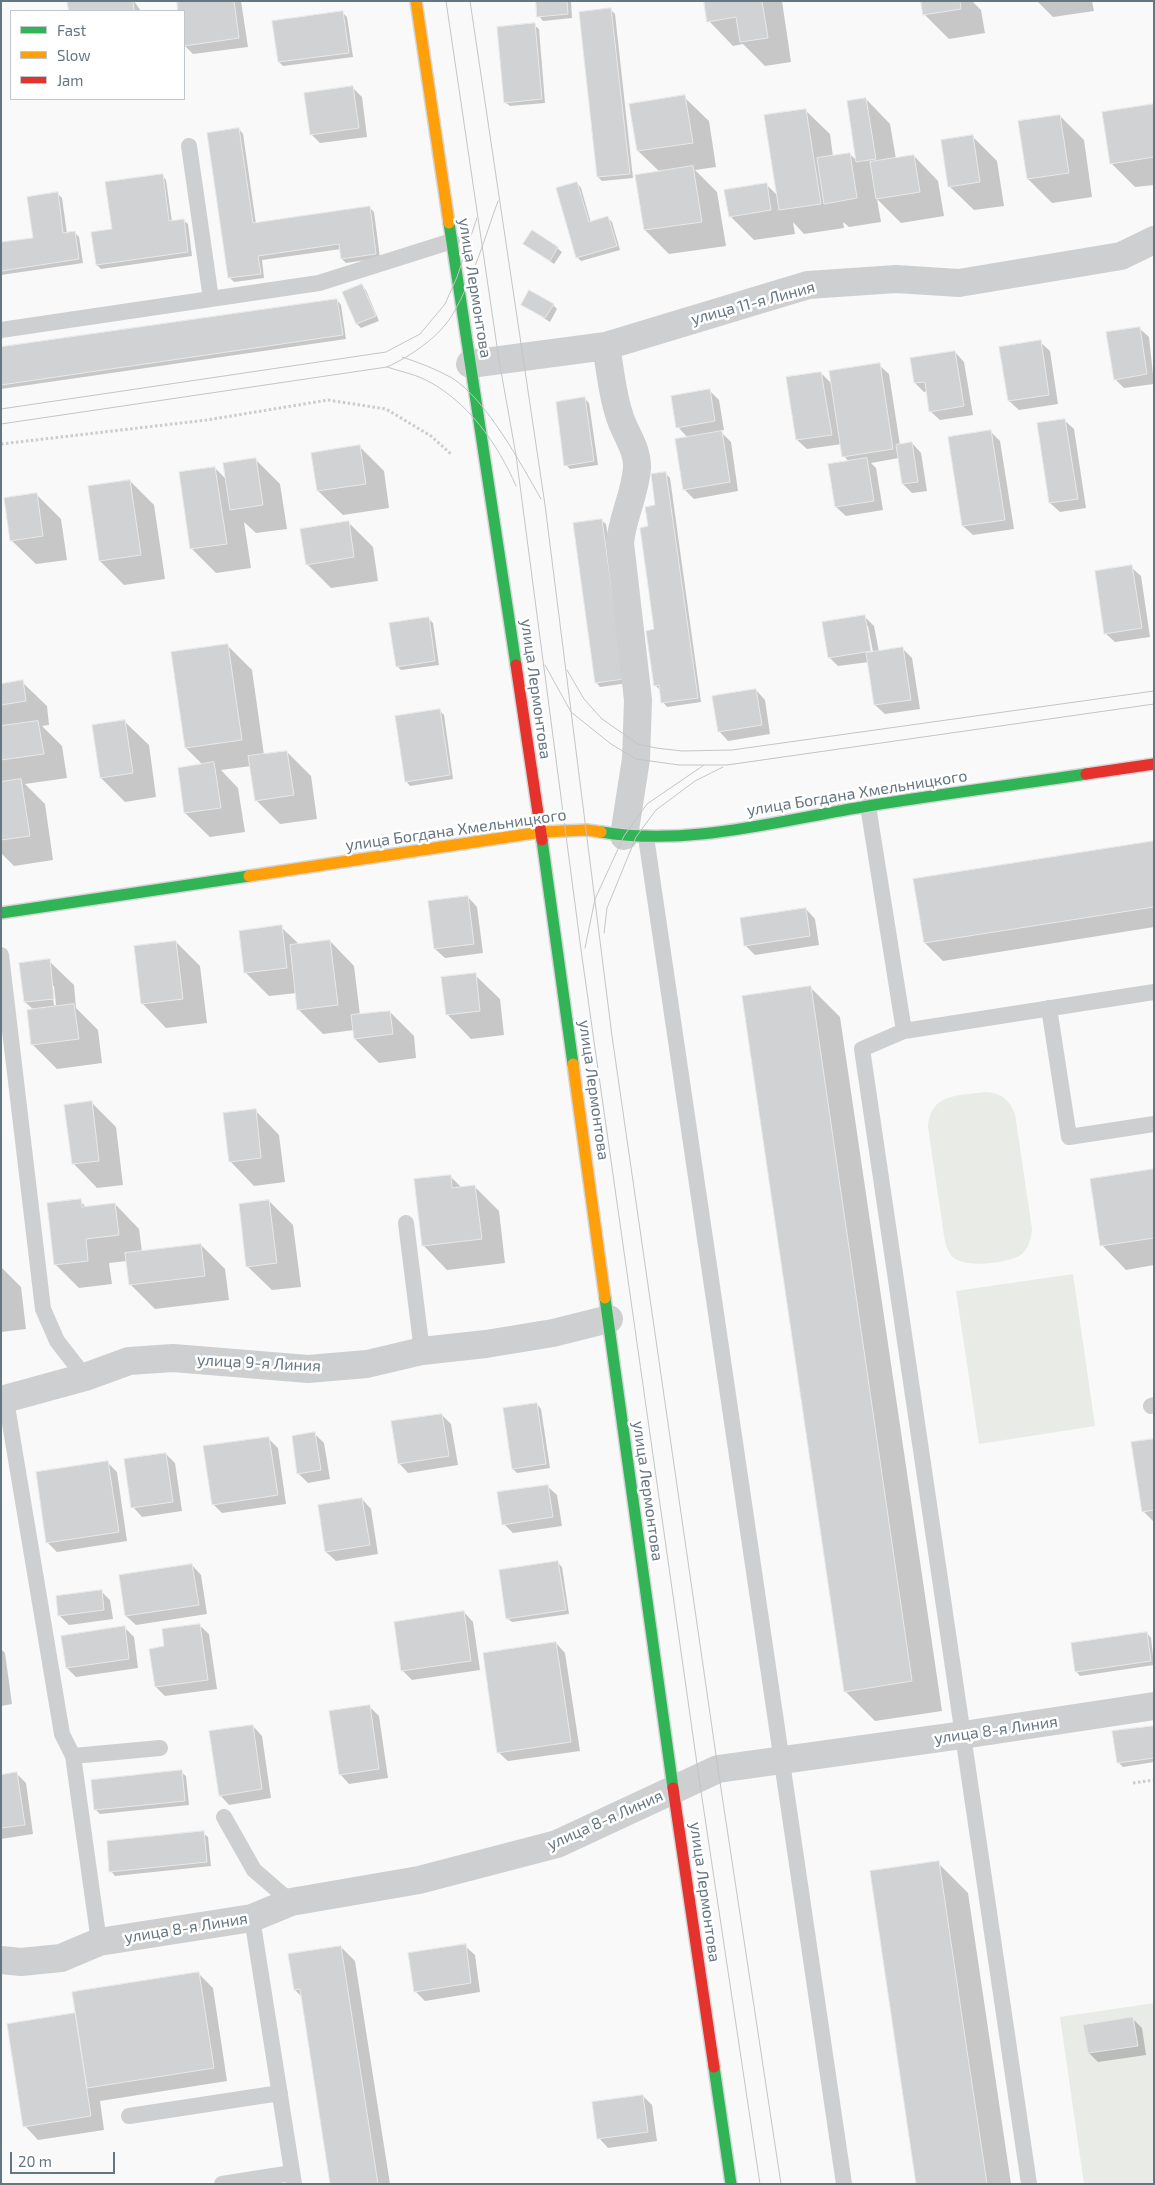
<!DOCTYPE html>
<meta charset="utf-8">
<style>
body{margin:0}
#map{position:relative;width:1155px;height:2185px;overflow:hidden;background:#f9f9f9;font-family:"Exo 2",sans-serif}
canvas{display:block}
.frame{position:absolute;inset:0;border:2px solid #657683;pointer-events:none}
.legend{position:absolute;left:10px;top:10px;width:175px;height:90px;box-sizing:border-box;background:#fff;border:1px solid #c1c8cd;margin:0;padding:6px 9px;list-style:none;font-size:15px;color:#657683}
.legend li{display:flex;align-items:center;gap:10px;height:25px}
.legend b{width:25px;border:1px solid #c1c8cd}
.scale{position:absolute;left:10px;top:2152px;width:105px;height:22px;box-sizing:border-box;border:2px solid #657683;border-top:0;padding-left:6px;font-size:15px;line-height:18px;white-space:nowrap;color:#657683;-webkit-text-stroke:4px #fff;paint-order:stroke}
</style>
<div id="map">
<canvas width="1155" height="2185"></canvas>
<div class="frame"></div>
<ul class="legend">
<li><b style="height:6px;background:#30b455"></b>Fast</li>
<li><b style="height:6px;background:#ff9f0a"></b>Slow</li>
<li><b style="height:6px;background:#e5322d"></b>Jam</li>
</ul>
<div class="scale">20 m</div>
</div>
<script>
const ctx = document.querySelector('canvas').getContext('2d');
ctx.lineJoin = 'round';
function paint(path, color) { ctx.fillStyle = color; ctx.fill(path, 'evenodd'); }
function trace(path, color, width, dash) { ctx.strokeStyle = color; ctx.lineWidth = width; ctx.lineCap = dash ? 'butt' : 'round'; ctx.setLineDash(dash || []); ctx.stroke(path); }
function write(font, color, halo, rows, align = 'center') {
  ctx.font = font + ' "Exo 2",sans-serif'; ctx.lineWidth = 5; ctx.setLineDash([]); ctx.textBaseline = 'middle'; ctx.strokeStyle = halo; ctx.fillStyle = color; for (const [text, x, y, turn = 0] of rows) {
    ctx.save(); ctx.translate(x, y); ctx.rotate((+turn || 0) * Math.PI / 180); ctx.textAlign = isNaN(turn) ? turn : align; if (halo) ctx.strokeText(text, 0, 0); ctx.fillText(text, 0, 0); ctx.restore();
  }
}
const green = new Path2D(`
 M985,1092C1001,1093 1009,1099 1015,1114L1032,1229C1031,1239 1029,1250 1019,1256C1006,1263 966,1268 954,1258C949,1254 947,1248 945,1242L928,1127C930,1093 958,1096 985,1092Z
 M1073,1274L1095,1426L979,1444L956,1291Z
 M1154,2003V2184H1084L1060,2017Z`);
const shadow = new Path2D(`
 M68,1H134L141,11H70Z
 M178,1H241L248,47L193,54L184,45V11H179Z
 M537,1H571L572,18L543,21L539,16Z
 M705,1H782L791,62L765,66L743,44L733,46L709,21Z
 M922,1H972L981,10L985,33L949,39L924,14Z
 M1037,1H1092L1094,11L1053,17Z
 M611,10L615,14L633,178L602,181L598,177Z
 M343,13L347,17L353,57L283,66L279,62Z
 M534,25L539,29L545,103L510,106L505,102Z
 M353,88L362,97L367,137L320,143L311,134Z
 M684,97L709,121L716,167L695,170L717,192L726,246L669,254L645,230L660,172L638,151Z
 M866,99L890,124L896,159L914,156L938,181L944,216L901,223L877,199L881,222L849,227L843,222L844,228L804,234L793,222L795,234L754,240L730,216L766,184L778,196L805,110L830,134L833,157L850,154L857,161Z
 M1154,106V185L1135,187L1111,163Z
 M1060,116L1084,140L1092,197L1052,203L1028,179Z
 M239,129L243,134L256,224L369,207L374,212L380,258L346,263L342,259L341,249L262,260L264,278L234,282L230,278Z
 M973,137L997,161L1004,206L974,210L949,186Z
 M162,175L166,180L172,222L183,220L188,224L192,256L101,269L97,265L92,233L113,230Z
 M577,183L581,188L591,223L608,218L612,222L620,250L581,261L577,257Z
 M57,193L62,198L67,234L75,233L79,237L83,263L1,275V243L34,239Z
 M525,244L557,248L562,252L554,264Z
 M361,285L366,290L379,321L361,328L357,324L344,293Z
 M337,300L341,305L346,339L1,389V349Z
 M523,305H553L557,309L550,322Z
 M1139,328L1149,337L1154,384L1124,388L1115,379Z
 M1040,342L1050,351L1058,404L1019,410L1009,401Z
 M955,352L964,362L973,415L940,420L930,411L928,391L924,392L915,383Z
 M879,365L889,374L900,445L912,443L921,453L927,491L912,493L903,484L899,458L871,463L876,468L883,510L846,516L836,507L829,465L849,462L844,456L842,444L807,449L797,440L821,373L832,384Z
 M710,391L719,400L724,430L720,431L731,442L738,491L694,499L684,489L688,438L678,427Z
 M585,399L589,403L598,465L570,469L566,465Z
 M1064,420L1074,429L1086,508L1060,512L1050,503Z
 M990,431L1000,441L1014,529L973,535L963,526Z
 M360,447L384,471L389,508L343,515L318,491Z
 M256,460L280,484L287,529L256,533L244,522L251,568L216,573L192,549L181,473L215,468L227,480Z
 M665,473L670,478L701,702L667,707L663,702L660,690L655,685V631L649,527Z
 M130,481L154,505L165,579L124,585L100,561Z
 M37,495L61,519L67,560L36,564L11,540Z
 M601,520L606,524L628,683L600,687L596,682Z
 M349,523L373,547L378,581L331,588L307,564Z
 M1131,567L1141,576L1150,637L1115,642L1105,633Z
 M865,617L874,626L879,652L902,648L912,658L920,709L885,714L875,705L869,662L838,666L829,657ZM866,626H868L874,657H871Z
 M428,618L433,623L439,665L401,670L397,666Z
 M227,645L252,670L264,755L287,752L311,776L317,819L280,824L256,800L251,766L221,770L238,788L245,832L210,837L185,813L203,765L186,748Z
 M22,682L47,706L49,725L42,726L62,746L67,778L25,784L45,804L53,860L14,866L1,853V783H3L1,781V685Z
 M756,690L765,700L770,734L728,741L719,731Z
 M440,711L444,715L453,779L410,786L406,781Z
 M124,721L149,745L156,797L125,802L101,778Z
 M1154,842V927L943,961L925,943Z
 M468,897L477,907L483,953L445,958L435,949Z
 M806,909L815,919L819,945L755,955L745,945Z
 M281,927L300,945L330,941L354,966L360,1015L390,1012L414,1036L416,1058L379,1063L355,1039L354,1030L323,1034L299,1010L297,993L269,996L245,972Z
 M176,942L200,966L207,1023L166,1028L142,1003Z
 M49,961L74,985L76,1008L98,1030L102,1063L57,1069L33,1045L34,1010L25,1002ZM51,986H54L56,1005H54Z
 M475,975L500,999L504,1035L471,1039L447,1014Z
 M810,987L840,1017L942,1711L875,1721L845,1691Z
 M91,1102L116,1127L123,1185L97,1188L73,1163Z
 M255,1110L279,1135L285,1182L254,1186L230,1161Z
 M1154,1170V1265L1126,1270L1102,1245Z
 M450,1176L462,1188L475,1187L499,1211L505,1263L447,1270L423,1245Z
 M80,1201L87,1208L115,1204L139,1229L142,1252L201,1245L225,1269L229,1300L155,1309L130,1284L127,1261L109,1263L112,1284L79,1288L55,1264Z
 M269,1201L293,1225L301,1287L272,1290L247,1266Z
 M1,1267L21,1287L26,1329L1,1332Z
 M537,1404L541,1409L550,1468L517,1473L513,1469Z
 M442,1415L451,1424L458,1465L408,1473L399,1463Z
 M315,1434L324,1443L330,1479L308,1483L298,1473Z
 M268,1438L278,1448L286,1504L222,1513L213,1504Z
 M1154,1440V1522L1143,1511Z
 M166,1454L175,1463L182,1511L142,1517L133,1507Z
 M108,1463L117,1472L127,1541L57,1552L47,1542Z
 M547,1486L557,1495L562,1526L513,1533L504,1524Z
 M362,1499L371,1509L378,1554L336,1561L326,1552Z
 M558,1563L562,1567L569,1614L512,1622L507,1618Z
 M192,1565L201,1575L207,1614L136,1625L126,1616Z
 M101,1591L110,1600L113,1619L69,1625L60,1616L57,1597Z
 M464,1612L473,1622L480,1670L412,1680L403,1671Z
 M199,1625L209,1634L217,1689L165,1696L156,1687L166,1647Z
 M124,1627L134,1637L138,1668L76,1677L67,1668Z
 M1147,1633L1151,1638L1154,1665L1080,1676L1076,1671Z
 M556,1643L565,1653L580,1751L508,1761L498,1752Z
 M1,1649L5,1653L12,1704L1,1706Z
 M370,1707L379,1716L388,1778L349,1784L340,1774Z
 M253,1726L262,1736L271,1798L229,1805L220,1795Z
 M1154,1727V1762L1123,1767L1118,1762Z
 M181,1772L186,1776L189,1805L100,1814L96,1810Z
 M17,1774L26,1783L33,1834L1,1839V1776Z
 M203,1833L208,1837L211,1866L115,1876L111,1871Z
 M938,1863L968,1893L1011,2184H917Z
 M465,1946L475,1955L480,1992L425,2001L415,1991Z
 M341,1947L355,1961L390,2184H331L302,1997L295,1990Z
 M199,1974L213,1988L227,2081L100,2101L104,2130L38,2140L25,2126L9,2025L76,2014Z
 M1133,2019L1142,2028L1146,2055L1098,2062L1089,2053Z
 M643,2096L652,2105L657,2141L608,2148L599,2138Z`);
const building = new Path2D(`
 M67,1H133L134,11H69Z
 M177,1H234L239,38L184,46V11H178Z
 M536,1H567L568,14L537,17Z
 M704,1H762L768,38L740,42L736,17L707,22Z
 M921,1H960L961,9L923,15Z
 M611,8L630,174L597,177L579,12Z
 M343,11L349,53L278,62L272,21Z
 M535,23L542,99L504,103L497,27Z
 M353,86L359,128L310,135L304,93Z
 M685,95L693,143L637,151L629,104Z
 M866,98L876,159L856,162L847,101Z
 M1154,104V157L1110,164L1102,112Z
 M806,109L821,204L779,210L764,115Z
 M1060,115L1069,173L1027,179L1018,121Z
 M239,128L253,223L370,206L376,254L341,259L339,244L258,256L261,274L228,278L207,133Z
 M973,135L980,182L948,187L941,140Z
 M850,153L857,198L824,204L817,158Z
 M914,155L920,192L876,199L870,162Z
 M693,166L702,222L644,230L635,175Z
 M163,174L169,221L184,219L188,252L96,265L91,232L112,229L105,182Z
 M577,182L589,222L608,216L617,246L576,258L556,188Z
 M767,183L771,210L729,217L724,190Z
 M58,192L63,233L75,231L79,259L1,271V242L33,238L27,197Z
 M532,230L558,247L550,261L523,244Z
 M362,284L376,316L356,324L342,292Z
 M529,290L554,304L545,318L521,305Z
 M337,299L343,335L1,385V347Z
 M1140,327L1147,374L1114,380L1106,332Z
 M1041,340L1049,395L1008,401L999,347Z
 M955,351L964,406L929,412L925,382L914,383L910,358Z
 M880,363L893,449L842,457L829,371Z
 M821,372L832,435L796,440L786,377Z
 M710,389L715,421L676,428L671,396Z
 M585,397L594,461L564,466L556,402Z
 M1065,419L1078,499L1049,503L1037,423Z
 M991,430L1005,520L962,526L948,437Z
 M722,431L730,482L683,490L675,439Z
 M912,442L918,482L902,484L896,445Z
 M360,445L366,484L317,491L311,453Z
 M256,458L263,505L230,510L223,463Z
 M867,458L874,501L835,507L828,464Z
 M215,467L227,544L190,549L179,472Z
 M666,472L698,698L661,703L659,685L654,686L646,631L654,629L640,528L648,526L645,507L655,505L651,474Z
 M130,480L141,555L99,561L88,486Z
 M37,493L43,536L10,541L4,498Z
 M602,519L624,679L595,683L573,523Z
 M349,521L354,557L306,565L300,529Z
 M1132,565L1142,628L1104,634L1095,571Z
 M865,615L871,651L828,658L822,622Z
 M429,617L435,661L396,667L389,623Z
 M228,644L242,740L185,748L171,652Z
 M903,647L911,700L874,705L866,653Z
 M23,680L26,701L1,705V684Z
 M756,689L762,725L718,732L712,696Z
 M440,709L450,775L405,782L395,716Z
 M125,720L133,773L100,778L92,725Z
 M38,721L44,754L1,760V726Z
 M287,751L294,795L255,801L248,756Z
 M214,762L221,808L184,813L178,768Z
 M21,779L30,836L1,840V782Z
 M1154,841V907L924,943L913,879Z
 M468,896L474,944L434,949L428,901Z
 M806,908L810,936L744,946L740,918Z
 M282,925L287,968L244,973L239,931Z
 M330,940L338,1005L297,1010L290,945Z
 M176,941L183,999L141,1004L134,946Z
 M50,959L54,999L24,1002L19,963Z
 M476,973L480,1011L446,1015L441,977Z
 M811,986L912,1681L844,1692L742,996Z
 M74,1004L79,1039L31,1045L27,1010Z
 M390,1011L393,1034L354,1039L351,1015Z
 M92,1101L99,1161L72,1164L64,1105Z
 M256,1109L261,1158L229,1162L223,1113Z
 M1154,1169V1238L1100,1246L1090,1179Z
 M451,1175L452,1188L475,1185L482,1239L422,1246L414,1179Z
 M81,1199L82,1207L115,1203L119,1235L86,1239L88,1261L54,1265L47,1203Z
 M269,1200L277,1263L246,1267L239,1204Z
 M201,1244L205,1276L129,1285L125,1253Z
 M537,1403L546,1464L512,1469L503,1408Z
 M442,1414L449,1456L398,1464L391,1421Z
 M315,1432L321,1470L297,1474L292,1436Z
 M269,1437L278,1495L212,1505L203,1446Z
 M1154,1439V1510L1142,1512L1131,1442Z
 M166,1453L173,1502L131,1508L124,1459Z
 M108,1461L119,1532L46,1543L36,1472Z
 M548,1485L553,1517L502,1525L497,1492Z
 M362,1498L370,1545L325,1552L318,1505Z
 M558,1561L566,1610L506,1619L499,1570Z
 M192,1564L199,1605L125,1616L119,1575Z
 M102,1590L104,1610L58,1616L56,1596Z
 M464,1611L471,1661L401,1671L394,1622Z
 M200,1624L208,1680L155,1687L149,1649L164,1646L162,1629Z
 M125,1626L129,1659L66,1668L61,1636Z
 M1147,1632L1151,1661L1075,1672L1071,1643Z
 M556,1642L571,1742L497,1753L483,1653Z
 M370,1705L379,1769L339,1775L329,1711Z
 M253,1725L262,1789L219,1796L209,1731Z
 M1154,1726V1758L1117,1763L1112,1731Z
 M182,1770L185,1801L94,1810L91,1780Z
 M17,1772L25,1825L1,1828V1775Z
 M204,1831L207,1862L109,1872L107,1841Z
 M939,1861L966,2044L987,2184H916L870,1871Z
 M466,1944L471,1983L414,1992L408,1953Z
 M341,1946L378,2184H330L300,1989L294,1990L288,1954Z
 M199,1972L214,2068L87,2088L72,1992Z
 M75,2013L91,2116L23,2127L7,2024Z
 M1133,2017L1138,2046L1088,2053L1083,2025Z
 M643,2095L648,2132L597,2139L592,2102Z`);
const path = new Path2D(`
 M1,444L207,420L328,400L386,409L431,436L451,454
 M1133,1783L1154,1780`);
const lane = new Path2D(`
 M189,146L211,299
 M1,330L319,283L452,241
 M868,806L904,1031
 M646,837L844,2184
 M1,955L43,1309L57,1341L85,1377
 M1049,1008L1069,1137L1154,1124
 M406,1223L422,1351
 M6,1400L62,1734L73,1756L99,1942
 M1151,1406L1154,1405
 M73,1756L160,1748
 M224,1817L254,1870L291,1902
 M252,1918L294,2184
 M129,2116L280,2093
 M222,2184L292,2173
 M1029,2184L862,1049L904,1031L1154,992`);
const street = new Path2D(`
 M606,346C610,368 612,393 619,414C624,433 638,448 637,468C635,495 622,518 620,543L638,700L636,759L624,836
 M470,364L606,346L808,285L896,279L959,283L1121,256L1154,240
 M1,1400L85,1377L129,1361L173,1358L308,1369L367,1364L422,1351L486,1344L553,1333L609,1319
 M1,1960L21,1962L61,1958L99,1942L252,1918L291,1902L419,1880L557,1844L718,1769L963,1735L1154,1706`);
const fast = new Path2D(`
 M449,223L516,665
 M601,832C690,847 780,820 868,806C941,794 1014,785 1086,774
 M542,840L573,1064
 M1,913L249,876
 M605,1298L673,1788
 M714,2067L731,2184`);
const slow = new Path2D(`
 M416,1L449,223
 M249,876L541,832L587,830L601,832
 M573,1064L605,1298`);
const jam = new Path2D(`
 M516,665L542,840
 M1086,774L1154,764
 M673,1788L714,2067`);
const tram = new Path2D(`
 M446,1L499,360L516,455L582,957L699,1778L760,2184
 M470,1L545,505L612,1036L718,1769L781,2184
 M402,357C420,363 436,369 452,378C486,399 521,464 541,499
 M387,367C399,371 413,374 424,379C467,400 498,444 516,486
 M1,409L386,352L420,334L445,304L457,277L477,218
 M1,424L387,367C411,356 441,336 454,312C473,279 485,237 498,201
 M545,665L571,712L611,744L636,759L679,765H727L1154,704
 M567,670L584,699L602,719L638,744L656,748L682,751L732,750L1154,691
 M604,933L607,908L636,837L656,810L695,781L723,767
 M585,948L595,899L624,836L647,804L704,765`);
const streetNames = [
 ["улица Лермонтова",475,288,81],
 ["улица 11-я Линия",753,303,-15],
 ["улица Лермонтова",536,689,82],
 ["улица Богдана Хмельницкого",857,793,-9],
 ["улица Богдана Хмельницкого",456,830,-8],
 ["улица Лермонтова",594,1090,82],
 ["улица 9-я Линия",259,1363,3],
 ["улица Лермонтова",648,1491,82],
 ["улица 8-я Линия",996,1730,-8],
 ["улица 8-я Линия",605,1820,-24],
 ["улица Лермонтова",705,1892,82],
 ["улица 8-я Линия",186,1928,-9]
];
paint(green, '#e8ebe6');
paint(shadow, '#0003');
paint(building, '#d0d2d3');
trace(building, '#e8e8e8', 1);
trace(fast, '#d5d6d7', 14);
trace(slow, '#d5d6d7', 14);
trace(jam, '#d5d6d7', 14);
trace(path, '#cbcccd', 3, [2.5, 2.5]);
trace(lane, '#cecfd0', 16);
trace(street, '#cecfd0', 28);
trace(fast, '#30b455', 11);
trace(slow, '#ff9f0a', 11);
trace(jam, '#e5322d', 11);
trace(tram, '#c3c5c6', 1);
write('16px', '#657683', '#fff', streetNames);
</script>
